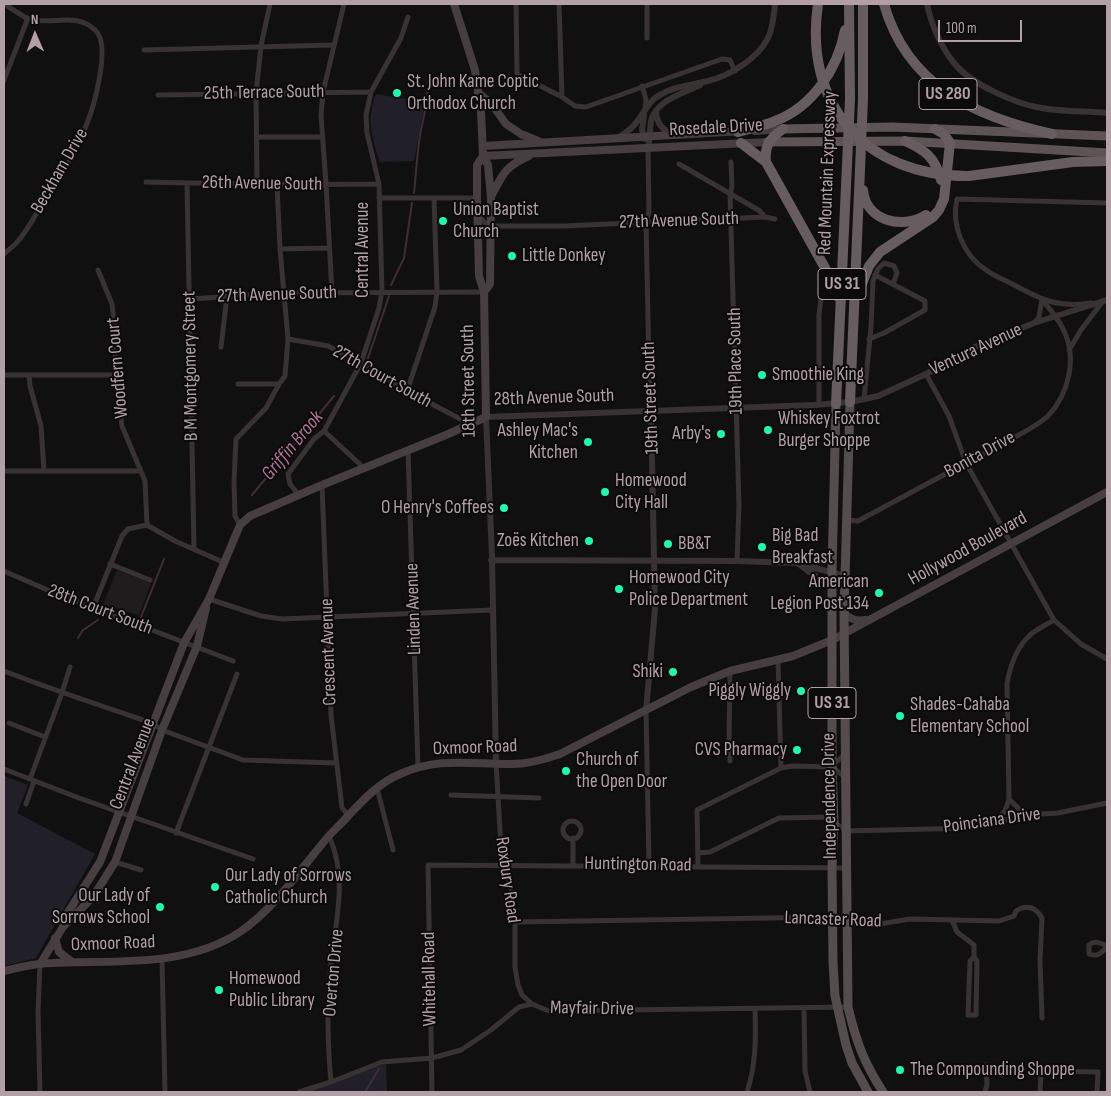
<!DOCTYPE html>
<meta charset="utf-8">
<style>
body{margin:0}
#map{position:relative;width:1111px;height:1096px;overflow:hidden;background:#111010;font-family:"Sofia Sans Condensed",sans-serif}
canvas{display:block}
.frame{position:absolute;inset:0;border:5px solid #b3a0a6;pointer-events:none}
.north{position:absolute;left:10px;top:10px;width:50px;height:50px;-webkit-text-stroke:4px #0c0b0b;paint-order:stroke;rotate:359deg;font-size:14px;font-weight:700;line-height:20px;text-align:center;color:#b3a0a6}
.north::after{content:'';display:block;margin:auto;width:18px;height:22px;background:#b3a0a6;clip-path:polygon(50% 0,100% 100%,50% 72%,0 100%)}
.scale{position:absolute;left:938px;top:20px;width:84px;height:22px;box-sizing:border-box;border:2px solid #b3a0a6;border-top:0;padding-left:6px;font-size:15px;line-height:18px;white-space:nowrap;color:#b3a0a6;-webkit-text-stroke:4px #0c0b0b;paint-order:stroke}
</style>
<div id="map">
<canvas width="1111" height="1096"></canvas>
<div class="frame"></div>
<div class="north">N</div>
<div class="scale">100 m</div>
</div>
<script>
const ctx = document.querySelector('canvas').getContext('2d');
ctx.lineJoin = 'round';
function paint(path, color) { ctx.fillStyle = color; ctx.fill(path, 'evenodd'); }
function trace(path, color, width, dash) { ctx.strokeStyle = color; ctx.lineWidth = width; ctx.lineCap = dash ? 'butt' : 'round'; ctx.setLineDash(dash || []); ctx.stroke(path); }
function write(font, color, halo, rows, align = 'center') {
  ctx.font = font + ' "Sofia Sans Condensed",sans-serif'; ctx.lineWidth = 4; ctx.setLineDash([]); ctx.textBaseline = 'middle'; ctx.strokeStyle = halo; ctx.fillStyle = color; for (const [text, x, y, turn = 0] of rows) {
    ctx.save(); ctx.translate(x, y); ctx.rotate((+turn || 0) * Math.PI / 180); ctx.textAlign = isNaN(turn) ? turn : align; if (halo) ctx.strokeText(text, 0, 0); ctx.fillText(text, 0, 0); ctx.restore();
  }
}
const built = new Path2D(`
 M117,570L151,583L139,615L103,605Z`);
const green = new Path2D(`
 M376,94L425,102L414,161L380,162C372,139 366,118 376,94Z
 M4,776L28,785L17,813L95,854L36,958L4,966Z
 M386,1064L387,1092H305L379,1066Z`);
const stream = new Path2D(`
 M414,193C416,174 417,154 420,135C424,115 429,97 428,77
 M391,285L404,258L412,203
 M367,361L389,296
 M252,495L334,396
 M141,617L164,559
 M78,638L83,630L98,620
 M365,1092L379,1069`);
const minor = new Path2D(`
 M516,4L517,74L562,97L575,106L586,107L722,59L730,60L735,71
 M559,4L562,97
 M647,38V4
 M144,50L333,45
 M4,80L28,18
 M642,86L646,99L645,110
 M158,95L371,92
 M257,137H322
 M648,148L649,212L646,222L649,366L651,410
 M731,162L732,186L730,194L739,505L737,561
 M679,164L760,211L765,217L775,219
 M146,182C224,184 301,185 379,184
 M187,183L194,548
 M257,183L256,93L261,46L270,4
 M277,185L280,249L288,339
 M379,198H477
 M478,214L484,222L491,226H564L765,217
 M280,249L329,248
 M4,254C8,250 14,246 18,241C27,231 34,217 41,206C57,180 75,155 86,126C94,107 111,46 96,31C76,10 50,27 27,18C19,14 11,8 4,4
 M98,270L112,304L115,330V375L122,426L145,481L147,525
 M332,293L326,184L321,115L323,92L344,4
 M190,299L284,293L484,292
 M1091,303C1058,308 1042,300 1014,285C1005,280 994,276 986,270C963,255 951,225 957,199L1107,203
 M1034,323L1039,317L1042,300
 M869,339L884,333L925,310V301L875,275
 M221,347L227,296
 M1069,350L1081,330L1103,301
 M926,374L949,416L966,463L1054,620L1081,644L1107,659
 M4,375H115
 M29,375L30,386L41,426L44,471
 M238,384H279L285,376L288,339L328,346L361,363L407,391L470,424
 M407,391L435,307L437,291L434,198
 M864,399L871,327L873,281L878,269L884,263L894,266L897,273L893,284
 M819,405V315L822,290
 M324,431L364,468
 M408,450L418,767
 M4,471H141
 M322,485L331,715L342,808L349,816
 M299,495L290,484L288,474L314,439L324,431L361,363L379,308L382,291L379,184L367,133L366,115L371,92L401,38L408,17
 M847,520L858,521C897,500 936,479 975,458C995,447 1033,430 1048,416C1069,394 1077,358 1064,331C1059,319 1050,309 1042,300
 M147,525L175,541L225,563
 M240,525L235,516L234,481L236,439L266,408L279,384
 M110,564L150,580
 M4,571L52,592L233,661
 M209,599L261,616L282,619L492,610
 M93,608L122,536L128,529L147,525
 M778,660L781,768
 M4,671C53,690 102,706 152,723L162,730L243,760L336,763
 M730,671L729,744L730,761
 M646,711L649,865
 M9,723L45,737
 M496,763L502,864L511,888L513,897L515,922V967L518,985L522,995L532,1004
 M832,766L845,754
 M4,769L79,798L253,859
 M30,779L62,693L70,667
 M377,788L393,850
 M451,795L539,798
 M26,804L34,781
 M1025,815L1009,799L1007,684C1010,666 1016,648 1030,635C1037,629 1046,625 1054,620
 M563 830a9 9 0 1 1 18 0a9 9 0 1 1-18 0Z
 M834,822L846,831L972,828L1025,815L1058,813L1107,803
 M995,822L1005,811L1009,799
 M176,833L237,674
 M329,836C350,882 333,928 330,975C327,1008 328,1049 331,1082
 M573,838V865
 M698,853L710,852L779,818L834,817
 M115,862L141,870
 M698,866L697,810L781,768L792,766L832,767L845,777
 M952,920L957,932L974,945V957L970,961L968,1015H976L977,961L974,957
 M515,922L833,917L855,924H880L910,919L999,921L1014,916L1016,911C1026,904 1036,907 1042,918L1040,961L1042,1018
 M1107,946C1100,943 1095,940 1089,945V954C1098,957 1101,953 1107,947
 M162,959L165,1092
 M40,964L38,1012L40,1092
 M804,1008L805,1071L810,1092
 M299,1092L331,1082L382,1062L432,1058L461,1050L491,1030L519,1007L532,1004L549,1011L848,1007
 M432,1092L428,865L847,868
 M747,1092C756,1065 756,1037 755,1009
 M985,1092L987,1084L986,1065
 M1040,1092L1041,1071L1098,1072L1097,1092`);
const tertiary = new Path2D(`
 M927,4C931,24 941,47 954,63C971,84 1015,104 1042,108C1063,112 1086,111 1107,113
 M656,112C657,124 662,128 671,135
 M644,115L642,130L645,139
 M618,138C623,134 631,130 635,124C644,114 648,101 660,95C674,86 692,85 708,81C730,76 758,58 768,38C773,28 774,14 775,4
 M648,148C650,139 650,129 651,121C656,100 684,93 700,85
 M491,560L737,561L797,563L845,576
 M800,565L832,588
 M646,711L655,609L651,410
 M496,763L492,556L486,417L814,405L850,402L878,396L926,374L975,347L1034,323L1107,300`);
const secondary = new Path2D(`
 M478,93L491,103L506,124L521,134L538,141
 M755,131L783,129
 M483,146L743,131
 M483,156L768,142
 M483,156L488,165L491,197L490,284L484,292
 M492,195C503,173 506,166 529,156
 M844,613C850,619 856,622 865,620
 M63,927L65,917L100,862L184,643L209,599L240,525L250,516L322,485L446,435L486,417L484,292L479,276L477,198V165L483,156L481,110L475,70L454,4
 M55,938L59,952L72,962
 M40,964L63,927L93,897L115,862L162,730L197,646L206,608
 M4,971C20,967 36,963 52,963C115,960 185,968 240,932C275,908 300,870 327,838C334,830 341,824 348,816C364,799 379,783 400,774C438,757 469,764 508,764C526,765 543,760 560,754L691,687L730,671L793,656L832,640L1107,492`);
const primary = new Path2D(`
 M850,402L844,613L848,1007C856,1041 864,1063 883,1092
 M836,404L832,571V767L834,822L832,868L833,962L835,996L846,1045L852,1063L868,1092`);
const trunk = new Path2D(`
 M783,129L892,127L1107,136
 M768,142L905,141L1107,153`);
const motorway = new Path2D(`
 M818,4C803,105 866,177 969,176L1073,162L1107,161
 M884,4C907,86 976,117 1052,134
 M783,129C770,138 764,146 766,162L835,286L838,297
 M738,132C750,128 764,126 775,121C813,107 838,68 845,30
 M905,141C925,150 935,157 941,180
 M741,143L766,162
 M863,190C866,221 902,230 926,215
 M858,294L869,266L880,252L933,217L939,210L944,199L950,143L944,134L935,129
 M850,402L863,99V4
 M836,404L850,99L849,4`);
const markers = [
 [397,93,5,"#1efaad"],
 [443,221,5,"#1efaad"],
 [512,256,5,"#1efaad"],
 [762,375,5,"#1efaad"],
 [768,430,5,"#1efaad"],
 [721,434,5,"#1efaad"],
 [588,442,5,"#1efaad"],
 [605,492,5,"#1efaad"],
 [504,508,5,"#1efaad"],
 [589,541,5,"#1efaad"],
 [668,544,5,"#1efaad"],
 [762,547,5,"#1efaad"],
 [619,589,5,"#1efaad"],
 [879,593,5,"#1efaad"],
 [673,672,5,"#1efaad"],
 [801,691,5,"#1efaad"],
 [900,716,5,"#1efaad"],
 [797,750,5,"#1efaad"],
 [566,771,5,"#1efaad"],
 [215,887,5,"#1efaad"],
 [160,907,5,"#1efaad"],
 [219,990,5,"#1efaad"],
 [900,1070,5,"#1efaad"]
];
const shields = [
 [948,94,58],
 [842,284,48],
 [832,703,48]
];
const shieldNames = [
 ["US 280",948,94],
 ["US 31",842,284],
 ["US 31",832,703]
];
const poiNames = [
 ["St. John Kame Coptic",407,82],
 ["Orthodox Church",407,104],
 ["Union Baptist",453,210],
 ["Church",453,232],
 ["Little Donkey",522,256],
 ["Smoothie King",772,375],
 ["Whiskey Foxtrot",778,419],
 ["Burger Shoppe",778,441],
 ["Ashley Mac's",578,431,"right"],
 ["Kitchen",578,453,"right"],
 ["Arby's",711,434,"right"],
 ["Homewood",615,481],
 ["City Hall",615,503],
 ["O Henry's Coffees",494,508,"right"],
 ["Big Bad",772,536],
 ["Breakfast",772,558],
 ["Zoës Kitchen",579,541,"right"],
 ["BB&T",678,544],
 ["Homewood City",629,578],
 ["Police Department",629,600],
 ["American",869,582,"right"],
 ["Legion Post 134",869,604,"right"],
 ["Shiki",663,672,"right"],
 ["Piggly Wiggly",791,691,"right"],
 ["Shades-Cahaba",910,705],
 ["Elementary School",910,727],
 ["CVS Pharmacy",787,750,"right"],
 ["Church of",576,760],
 ["the Open Door",576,782],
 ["Our Lady of Sorrows",225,876],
 ["Catholic Church",225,898],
 ["Our Lady of",150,896,"right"],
 ["Sorrows School",150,918,"right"],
 ["Homewood",229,979],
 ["Public Library",229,1001],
 ["The Compounding Shoppe",910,1070]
];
const streetNames = [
 ["25th Terrace South",264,93,-1],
 ["Rosedale Drive",716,128,-3],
 ["Beckham Drive",60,171,-60],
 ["Red Mountain Expressway",828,173,-88],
 ["26th Avenue South",262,184,1],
 ["27th Avenue South",679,221,-2],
 ["Central Avenue",363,250,-90],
 ["27th Avenue South",277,295,-2],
 ["Ventura Avenue",976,350,-25],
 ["19th Place South",736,361,-91],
 ["B M Montgomery Street",191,366,-91],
 ["Woodfern Court",118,368,-95],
 ["27th Court South",382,377,29],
 ["18th Street South",469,381,-91],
 ["28th Avenue South",554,398,-2],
 ["19th Street South",651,398,-92],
 ["Bonita Drive",980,455,-29],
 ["Hollywood Boulevard",968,549,-29],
 ["Linden Avenue",414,609,-92],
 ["28th Court South",100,610,21],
 ["Crescent Avenue",329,652,-92],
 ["Oxmoor Road",475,748,-2],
 ["Central Avenue",133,764,-69],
 ["Independence Drive",830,796,-91],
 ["Poinciana Drive",992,821,-8],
 ["Huntington Road",638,865,1],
 ["Roxbury Road",507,880,82],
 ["Lancaster Road",833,920,2],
 ["Oxmoor Road",113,944,-2],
 ["Overton Drive",334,973,-85],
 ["Whitehall Road",430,979,-91],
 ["Mayfair Drive",592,1009,1]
];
const waterNames = [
 ["Griffin Brook",293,446,-50]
];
paint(built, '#1e1c1c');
paint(green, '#212029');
trace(stream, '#3f2c36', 2);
trace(minor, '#383233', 5);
trace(tertiary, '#383233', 6);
trace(secondary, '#463e40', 8);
trace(primary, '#554c4e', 9);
trace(trunk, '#5e5456', 9);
trace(motorway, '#675c5f', 10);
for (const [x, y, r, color] of markers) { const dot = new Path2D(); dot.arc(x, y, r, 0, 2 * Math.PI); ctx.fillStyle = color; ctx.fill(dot); trace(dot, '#0c0b0b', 2); }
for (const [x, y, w] of shields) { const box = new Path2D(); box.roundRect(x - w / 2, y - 15.5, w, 31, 4); ctx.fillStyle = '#0c0b0b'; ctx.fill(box); trace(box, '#b3a0a6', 1); }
write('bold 18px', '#b3a0a6', null, shieldNames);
write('19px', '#b3a0a6', '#0c0b0b', poiNames, 'left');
write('19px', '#b3a0a6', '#0c0b0b', streetNames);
write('italic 20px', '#b17495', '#0c0b0b', waterNames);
</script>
